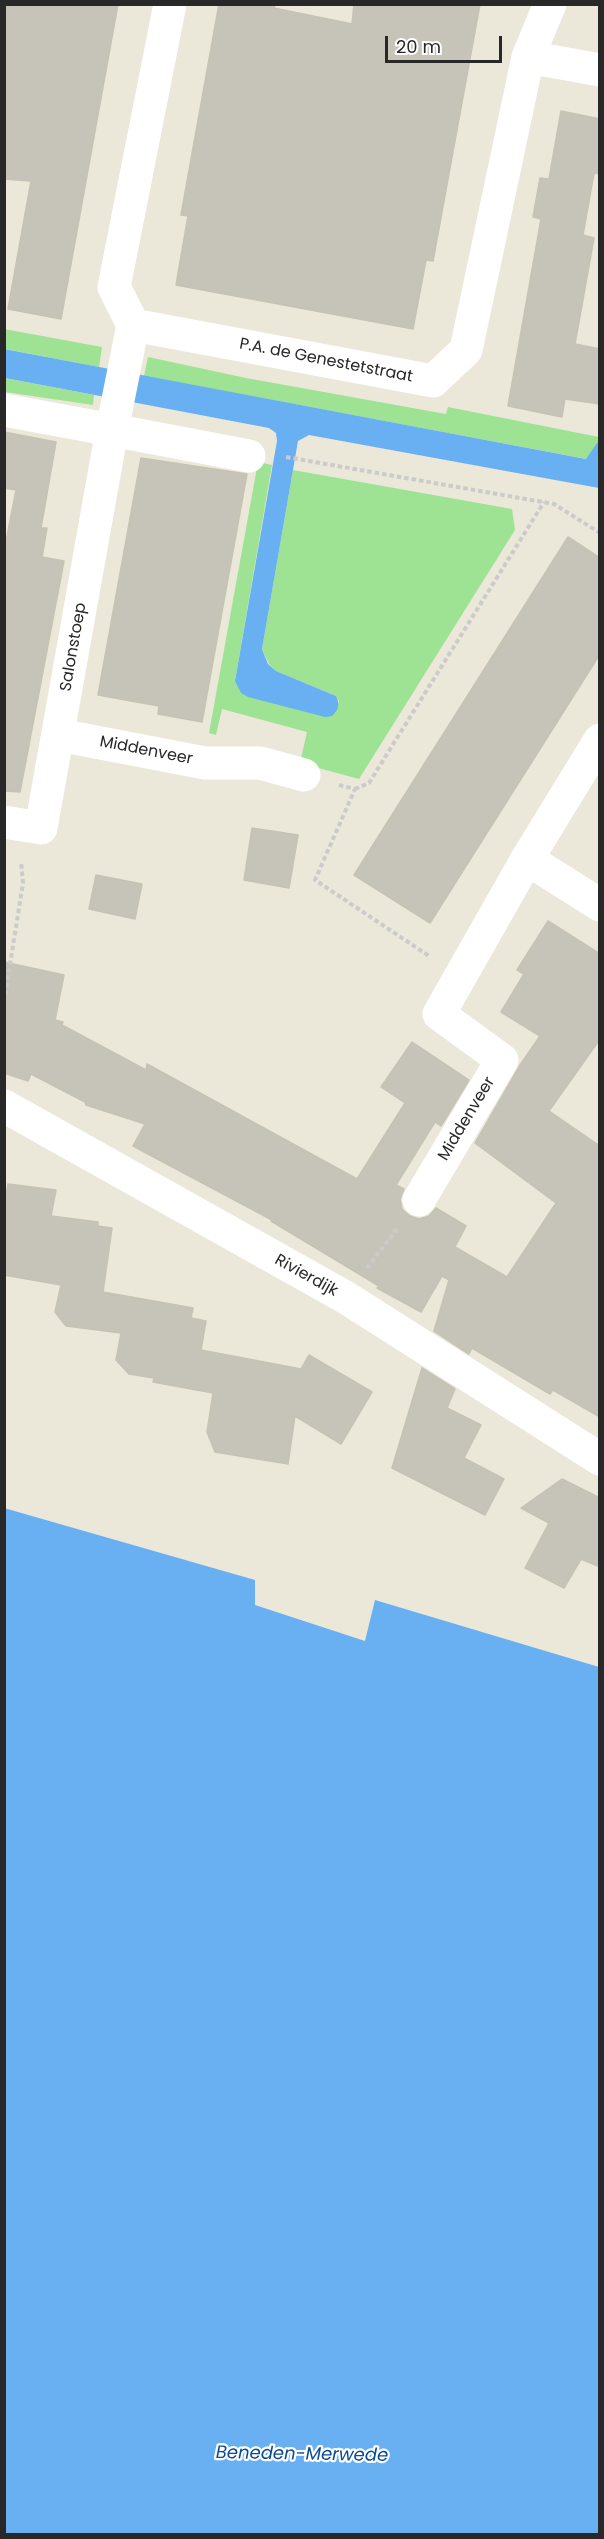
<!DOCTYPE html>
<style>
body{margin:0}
#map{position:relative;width:604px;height:2539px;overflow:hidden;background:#ebe7d9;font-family:Poppins,sans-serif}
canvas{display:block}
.frame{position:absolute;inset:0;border:6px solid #282828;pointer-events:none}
.scale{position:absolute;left:385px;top:36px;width:117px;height:27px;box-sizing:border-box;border:3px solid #282828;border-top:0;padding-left:8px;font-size:18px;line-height:21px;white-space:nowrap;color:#282828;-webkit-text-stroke:4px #fff;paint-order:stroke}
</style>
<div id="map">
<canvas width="604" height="2539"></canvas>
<div class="frame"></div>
<div class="scale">20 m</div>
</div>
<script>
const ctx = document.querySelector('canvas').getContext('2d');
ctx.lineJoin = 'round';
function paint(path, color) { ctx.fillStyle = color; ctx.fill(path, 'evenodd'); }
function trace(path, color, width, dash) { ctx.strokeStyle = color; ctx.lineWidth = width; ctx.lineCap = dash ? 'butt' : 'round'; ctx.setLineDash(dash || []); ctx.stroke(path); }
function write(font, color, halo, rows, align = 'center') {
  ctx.font = font + ' Poppins,sans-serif'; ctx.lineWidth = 4.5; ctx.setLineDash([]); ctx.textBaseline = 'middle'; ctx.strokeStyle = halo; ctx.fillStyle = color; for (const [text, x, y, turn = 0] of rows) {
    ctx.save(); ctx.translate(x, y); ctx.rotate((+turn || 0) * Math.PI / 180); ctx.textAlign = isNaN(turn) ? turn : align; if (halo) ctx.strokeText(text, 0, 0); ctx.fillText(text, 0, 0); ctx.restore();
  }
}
const green = new Path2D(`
 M4,329L102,347L99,367L5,349Z
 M148,357L246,378L446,414L448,407L599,437V440L587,459L144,376Z
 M5,378L94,395L93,405L5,392Z
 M258,462L272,465L235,681L335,713L339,701L336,696L276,671L269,664L262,649L293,470L512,509L515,530L359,779L300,763L307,732L222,709L216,735L209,733Z`);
const water = new Path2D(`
 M4,349L586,459L599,440V488L309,435L298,441L262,649L268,664L276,671L336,696C340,703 339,710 332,716L325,717L248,697L241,693L235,681L277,441L276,433L269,428L5,378Z
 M4,1508L255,1580V1605L365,1641L375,1600L599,1667V2534H5Z`);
const building = new Path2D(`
 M4,4H118L61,319L8,309L31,181L4,179Z
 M219,4H275L274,8L352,24L354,4H480L433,261L426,260L413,329L176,285L188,216L181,215Z
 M561,111L600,119V174L594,173L583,235L594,238L575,344L600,349V404L565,399L562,417L508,406L541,219L533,217L540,178L549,179Z
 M4,432L56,442L41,528H47L42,557L64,561L20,792L4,791V552L16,490L4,488Z
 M141,458L247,474L202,722L158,714L159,706L98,695Z
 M568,537L600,558V654L430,923L354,875Z
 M252,828L298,835L289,888L244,880Z
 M96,875L142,884L135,919L89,909Z
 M548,921L600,954V1039L549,1111L600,1146V1417L553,1390L550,1394L472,1348L469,1354L434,1331L449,1280L442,1276L421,1312L377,1288L379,1286L271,1221L272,1220L133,1146L145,1124L86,1105L85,1102L31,1074L28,1081L4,1073V962L64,975L55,1020L63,1022L62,1025L146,1070L147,1064L357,1179L405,1103L381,1087L412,1042L469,1080L441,1126L435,1122L396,1185L404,1189L400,1199L402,1209L410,1216L419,1219L429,1216L436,1208L466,1226L455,1247L507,1277L556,1203L475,1143L520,1065L540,1036L501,1012L524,974L517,970Z
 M8,1184L56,1190L51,1216L98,1222V1226L112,1228L103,1292L193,1308L191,1318L206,1321L201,1350L301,1369L309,1355L372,1392L341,1444L295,1416L288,1464L215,1452L207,1432L213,1393L153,1382L154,1378L129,1374L116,1360L121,1333L66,1326L55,1312L61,1285L4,1275V1208Z
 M422,1368L455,1389L447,1408L481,1425L464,1458L504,1479L485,1515L392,1468Z
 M562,1479L600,1498V1567L581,1559L564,1588L525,1568L549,1523L521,1508Z`);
const path = new Path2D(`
 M286,457L554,504L600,533
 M339,785L355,789L315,880L429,956
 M355,789L369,783L544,502
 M4,1002L23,883L21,861
 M367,1268L397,1229`);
const minor = new Path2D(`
 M170,4L114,287L133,325L433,381L466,350L528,57L600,70
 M528,57L550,4
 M4,410L112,430L133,325
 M59,735L205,763H260L304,775
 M4,822L41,828L112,430L249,456
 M527,859L600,905
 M4,1106L345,1297L600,1459
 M419,1200L502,1060L439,1014L527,859L600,740`);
const streetNames = [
 ["P.A. de Genestetstraat",326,361,11],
 ["Salonstoep",74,647,-80],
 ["Middenveer",146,751,11],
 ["Middenveer",467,1119,-59],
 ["Rivierdijk",306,1276,29]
];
const waterNames = [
 ["Beneden-Merwede",302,2455,1]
];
paint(green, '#9ee393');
paint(water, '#68b0f1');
paint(building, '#c6c3b9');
trace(building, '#c6c3b3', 1.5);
trace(path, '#cbcbcb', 4, [4.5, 3]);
trace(minor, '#fff', 33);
write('16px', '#282828', '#fff', streetNames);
write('italic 18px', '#0a4a99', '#fff', waterNames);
</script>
